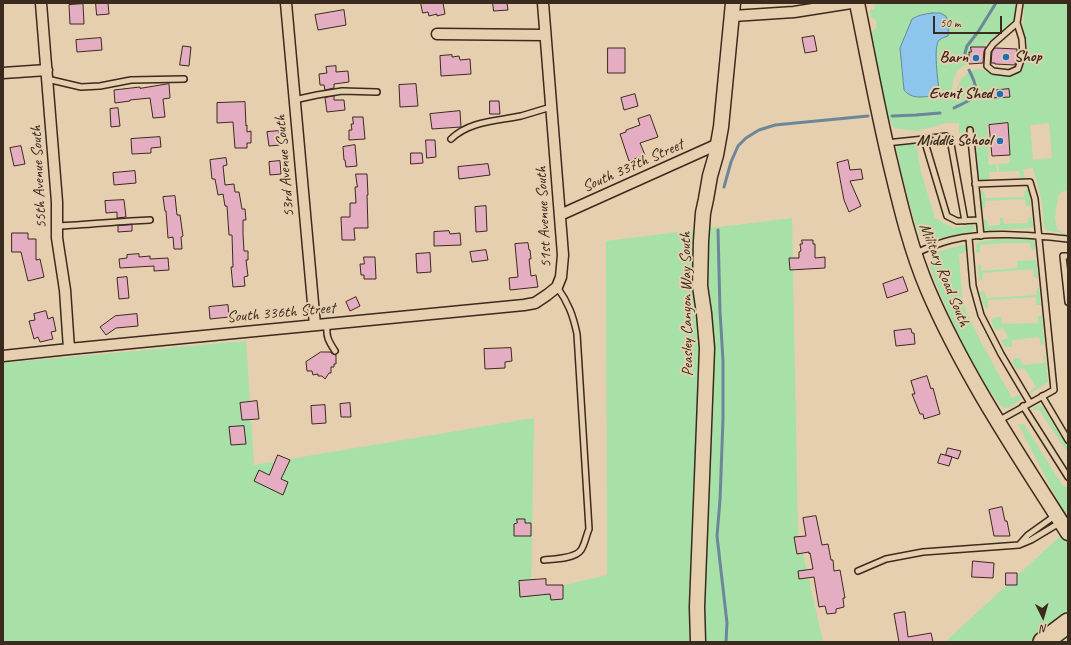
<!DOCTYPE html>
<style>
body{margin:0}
#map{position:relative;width:1071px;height:645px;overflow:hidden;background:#e6cfaf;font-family:Caveat,sans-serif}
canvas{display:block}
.frame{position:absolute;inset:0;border:4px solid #3b2a1e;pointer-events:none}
.north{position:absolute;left:1023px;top:597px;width:40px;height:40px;-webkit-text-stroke:3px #e6cfaf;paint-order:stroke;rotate:175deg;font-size:11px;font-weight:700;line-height:16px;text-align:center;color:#3b2a1e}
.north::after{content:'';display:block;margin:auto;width:14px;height:18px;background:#3b2a1e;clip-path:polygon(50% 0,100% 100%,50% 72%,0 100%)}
.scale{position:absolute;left:933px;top:16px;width:69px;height:18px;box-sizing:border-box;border:2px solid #3b2a1e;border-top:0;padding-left:5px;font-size:12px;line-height:14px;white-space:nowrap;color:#3b2a1e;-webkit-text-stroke:3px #e6cfaf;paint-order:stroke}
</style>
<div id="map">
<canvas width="1071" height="645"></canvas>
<div class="frame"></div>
<div class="north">N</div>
<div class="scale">50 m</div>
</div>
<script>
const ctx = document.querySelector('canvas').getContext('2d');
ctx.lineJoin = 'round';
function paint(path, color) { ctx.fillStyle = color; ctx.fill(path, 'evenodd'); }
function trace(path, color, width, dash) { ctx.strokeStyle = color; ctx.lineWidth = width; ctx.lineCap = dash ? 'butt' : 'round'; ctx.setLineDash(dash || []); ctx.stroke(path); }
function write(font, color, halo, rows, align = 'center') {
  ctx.font = font + ' Caveat,sans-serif'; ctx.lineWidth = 4; ctx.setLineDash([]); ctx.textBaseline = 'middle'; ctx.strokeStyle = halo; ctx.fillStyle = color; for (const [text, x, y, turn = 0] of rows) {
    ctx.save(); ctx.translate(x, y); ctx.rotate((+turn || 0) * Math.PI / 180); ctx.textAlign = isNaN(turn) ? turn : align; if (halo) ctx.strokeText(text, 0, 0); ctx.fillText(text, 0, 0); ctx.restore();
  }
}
const green = new Path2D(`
 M889,3H1017L1016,16L1010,26L995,39L988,41L983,47L971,48V52H969V64C955,68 955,75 952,88L954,93L962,78L972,70L978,69L1006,76L1014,74L1023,66L1027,58V41L1023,31L1024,3H1068V191H1065L1061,192L1058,196L1055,219L1057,229L1063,233L1048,231L1044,227L1042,202L1033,168L1023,169L1025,178H1020L1019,171L999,172L998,164L1010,163L1008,123L987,125L988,138L986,140L976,141L974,126L966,127L965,133H959V123H946L917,131L894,128L887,115L881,96L871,44L872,32L877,27L876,20L871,17L870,9L874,10L875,4ZM912,19L947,22L948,36C945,37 942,38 939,40C934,47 936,84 936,95C926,96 912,99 904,90L900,48ZM1049,123L1052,158L1033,160L1030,125Z
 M911,143L915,145L917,148L921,172L935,218L953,228L974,225V228L972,232L958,234L930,240L923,239L921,236L916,227L901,171L896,146Z
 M986,143L988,145L989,156L988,158V163L990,165L996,164L997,172H989V179L981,180L979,178L976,144Z
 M1025,189H1028L1031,204L1029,206H1026L1025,199L985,201V208L984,209L982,207L980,192L981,191H984L985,198L1024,197Z
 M1028,217L1032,218L1033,226L1031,228L986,230L984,228V219L987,220L988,226L1000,225V218H1003L1004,224L1028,223Z
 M792,218L798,532L823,642H3V363L246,341L254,465L534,418L531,593L607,575L606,241Z
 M1000,239H1034L1035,250L1031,249L1030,243H1005L980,245V252L978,253L976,252V244L978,242Z
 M963,245L966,246V250L964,253L959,254L962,296L965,308L982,344L1012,398L1018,395L1021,399V400L1009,407L1006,408L1002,407L990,391L987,390C965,349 944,308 929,264L931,257L936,252Z
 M1036,260L1038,278L1034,277L1033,269L983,273L982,280H979V279L978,264L981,265V271L1017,268L1018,261Z
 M1037,288H1039L1041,305H1036V297L988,300V308H986L984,306L980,292L982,291H984L986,298L1036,295Z
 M1038,316H1042L1044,344L1041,345L1039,337L1012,340V347H1005L1001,341L1008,338L1003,327L996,331L991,321L993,318L999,317L1001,318L1002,324L1038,323Z
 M1043,355H1045L1048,382L1031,393L1030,391L1036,387L1024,368L1017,370L1012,362L1014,358H1019L1021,359L1022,365L1044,363Z
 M1038,405L1042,406L1068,447V453L1039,410H1033V408Z
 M1018,424H1024L1062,485L1068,487V520Z
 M1068,529V642H945Z`);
const water = new Path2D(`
 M932,13H940L946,16C948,23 949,30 948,36C945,37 942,38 939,40C933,48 938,80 939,91L936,95C925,97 912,100 904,90L900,48L912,19C918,15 925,14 932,13Z`);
const stream = new Path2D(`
 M965,59V53L967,46L978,32L996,3
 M954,108C962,104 970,101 976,95C977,86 973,78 969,70
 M892,116L916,115L940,113
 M724,187L731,162L738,146L746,138L759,130L775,125L868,116
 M718,230L720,311L723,361V419L720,500L717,536L727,623L726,642`);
const building = new Path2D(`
 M96,3H108L109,14L97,15Z
 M421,3H443L445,14L437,16V14L429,16L428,12L423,13Z
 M493,3H507L508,10L494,11Z
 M83,4L84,24H70L69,5Z
 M344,10L346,25L318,30L315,15Z
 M814,36L817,51L805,53L802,38Z
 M101,38L102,50L77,52L76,40Z
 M183,46L191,47L189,66L180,65Z
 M971,47H986L984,51L983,63L969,64V52H971Z
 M608,48H625V73H608Z
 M995,48L1017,49L1015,65L995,64V63H991L992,52Z
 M452,55V57L459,56L460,60L470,59L471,74L441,76L440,56Z
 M336,66V72L348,71L349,82L334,84V88L325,90L324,85H320L319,74L327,73L326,67Z
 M169,84L170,98L163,99L165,117L153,118L150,98L130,100V101L115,103L114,90L140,87V88Z
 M416,84L418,106L400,107L399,85Z
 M1009,89L1010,97L991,98L990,91Z
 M635,94L638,106L624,110L621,98Z
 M334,96V100H344L345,110L327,112L325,98Z
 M490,101H499L500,114H490Z
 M245,102L246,126L247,125V132L251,131V143H247V148H235L233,122L217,123V103Z
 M118,108L120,126L111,127L110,109Z
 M460,111L461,127L432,129L430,114Z
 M650,115L658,137L640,143L645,155L629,161L620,134L626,132V130L640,125L638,119Z
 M353,117H363L365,139L349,140V130H352L351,124H353Z
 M1008,123L1010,155L992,156L989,125Z
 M279,131L280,145L269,146L267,132Z
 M160,137L161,147L151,148V153L132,154L131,139Z
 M426,140H435L436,157L427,158Z
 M355,145L357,166L346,167L345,160H344L343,147Z
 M21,146L25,164L14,166L10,148Z
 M411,153H422L423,163L411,164Z
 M226,158L227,165L223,166L225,185L234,184L235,192H239L242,209H245L246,220H243V234L244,251H248V260H246L248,276L244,277L245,286L233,287L231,267H233L232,235H229L227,206H225L223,194L218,195L215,179H212L210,160Z
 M848,160L850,170L861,169L863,179L850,181L861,206L849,212L844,200L837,163Z
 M280,161L281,174L270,175L269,162Z
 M488,164L490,175L459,179L458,167Z
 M135,171L136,183L114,185L113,173Z
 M356,174H367L368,195H367L368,228H354L355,240H342L341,217H350V203H356L355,187H357Z
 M175,196L177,215H180L183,236L181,237L182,249H174L173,237L168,238L166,211H165L163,197Z
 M124,200L126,217L117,218V212L106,213L105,201Z
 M486,206L487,231L476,232L475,207Z
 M132,225V231L118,232V226Z
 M449,231L450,234L460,233L461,245L434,246V232Z
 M12,233H28V239H36V260L40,259L44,277L28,281L21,252H12Z
 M802,240H813V244H815V258L825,257V268L790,270L789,258H799V252L801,251L800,244H802Z
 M528,243L529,250H530L531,259H529L531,276L536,275L538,287L510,290L509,278L518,277L515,244Z
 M486,250L488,260L472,262L470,252Z
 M430,253L431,272L417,273L416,254Z
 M139,254V257L150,256V259L168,258L169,270L154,271V266L120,268L119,259L127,258V255Z
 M364,257H375L376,279H364V275H361L360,264H364Z
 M127,277L129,298L119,299L117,278Z
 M903,277L908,291L887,298L883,284Z
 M356,297L360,306L350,311L346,302Z
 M228,305L229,317L210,319L209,307Z
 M46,311L48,319L53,317L56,331L51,332L53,339L40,342L38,337L34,339L29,321L35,320L34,314Z
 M137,314L138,326L116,328L106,335L100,327L115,316Z
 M911,329L912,333H914L915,344L896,346L894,331Z
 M511,348L512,361L505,362V368L485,369L484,349Z
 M321,352H331V353L336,355V364H334V367H331V373H329L325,379L322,376H318V374L313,375L312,371H307L306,362Z
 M927,376L931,389L933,388L940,414L924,419L923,414H920L912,394H915L911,381Z
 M257,401L259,419L242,420L240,403Z
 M350,403L351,417H341L340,404Z
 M325,405L326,423L312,424L311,406Z
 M244,426L246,444L231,445L229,427Z
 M948,448L961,451L958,459L946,455Z
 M941,454L952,457L949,466L938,463Z
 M278,455L290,460L281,479L288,482L283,495L254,481L259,470L269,475Z
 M1002,507L1005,521H1007L1010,536H994L989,510Z
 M816,516L822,545L828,544L831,560H833L834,571L840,570L845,598H843L844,607L836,609V613L827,614L825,606L819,607L814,577L799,579L798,571L813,569L810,553L809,554V552L797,554L794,537L806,536L803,518Z
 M517,519H525V523H531V536H514V524L517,523Z
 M973,561L994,563L993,578L972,577Z
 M1006,573H1017V585H1006Z
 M546,579V585H563V599L551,600L550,594L520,597L519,581Z
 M905,612L908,637L931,633L933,642H899L894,614Z`);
const lane = new Path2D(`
 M1017,23L993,44L988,51L987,66L993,71L1009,73L1018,69L1023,54L1022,39L1017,23L1020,3
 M47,79L81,87L100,86L131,80L184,79
 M294,100L317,95L342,91L377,92
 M970,130L981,236
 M451,139C469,121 497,121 521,116C531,113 541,110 551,107
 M924,139L946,136L950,139L965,221
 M886,143L924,139L947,216L957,221L979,220
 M975,184L1030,182L1035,199L1054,390L998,421
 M57,226C88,225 119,221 150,220
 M969,238L973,286L981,315L1001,354L1030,403
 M916,253C927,248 939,243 951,240C989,231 1030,235 1068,239
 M1068,256H1063L1068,302
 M327,324C326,337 328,340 335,351
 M1042,396L1068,440
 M1023,406L1068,477
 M1056,515L1028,535L1019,545L1031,540L1061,522
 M544,560C553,559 575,559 581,550C585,544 586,536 589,529L577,334C573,315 568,302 557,287
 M858,571L886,559L923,552L1019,545`);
const street = new Path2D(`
 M41,3L57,202V238L65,290L69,349
 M286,3L315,325
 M733,16L794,12L851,3
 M437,34L545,35
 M3,73L47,70
 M560,215L718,144
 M3,356L69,349L524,305L535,303L547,295L557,287L561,277L563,255L543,3`);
const secondary = new Path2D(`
 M857,3C868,57 878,112 891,166C901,208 911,250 928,290C965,376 1018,454 1068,533
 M698,642L697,607L707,348L704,313L700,286L701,241L703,213L706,199L710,176L716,155L721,127L733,3`);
const highway = new Path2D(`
 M1043,642L1068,623`);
const markers = [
 [1006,57,4,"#1f6fb2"],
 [976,58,4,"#1f6fb2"],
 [1000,94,4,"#1f6fb2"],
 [1000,141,4,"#1f6fb2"]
];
const poiNames = [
 ["Shop",1014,57,"left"],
 ["Barn",968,58],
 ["Event Shed",992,94],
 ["Middle School",992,141]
];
const streetNames = [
 ["53rd Avenue South",285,166,-95],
 ["South 337th Street",633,166,-24],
 ["55th Avenue South",39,177,-93],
 ["51st Avenue South",544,217,-93],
 ["Military Road South",944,275,68],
 ["Peasley Canyon Way South",687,304,-91],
 ["South 336th Street",281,313,-5]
];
paint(green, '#a7e1a7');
paint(water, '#8ec5ec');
trace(water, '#6d879a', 1);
trace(stream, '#6d879a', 3);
paint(building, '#e5adc2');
trace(building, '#3b2a1e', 1);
trace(lane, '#3b2a1e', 8);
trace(street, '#3b2a1e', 13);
trace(secondary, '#3b2a1e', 17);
trace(highway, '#3b2a1e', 22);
trace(lane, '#e6cfaf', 5);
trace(street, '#e6cfaf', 10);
trace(secondary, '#e6cfaf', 14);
trace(highway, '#e6cfaf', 19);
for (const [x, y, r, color] of markers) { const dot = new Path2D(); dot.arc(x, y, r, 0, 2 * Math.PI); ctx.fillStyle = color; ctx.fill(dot); trace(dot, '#e6cfaf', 1.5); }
write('bold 16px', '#3b2a1e', '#e6cfaf', poiNames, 'right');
write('16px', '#3b2a1e', '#e6cfaf', streetNames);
</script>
